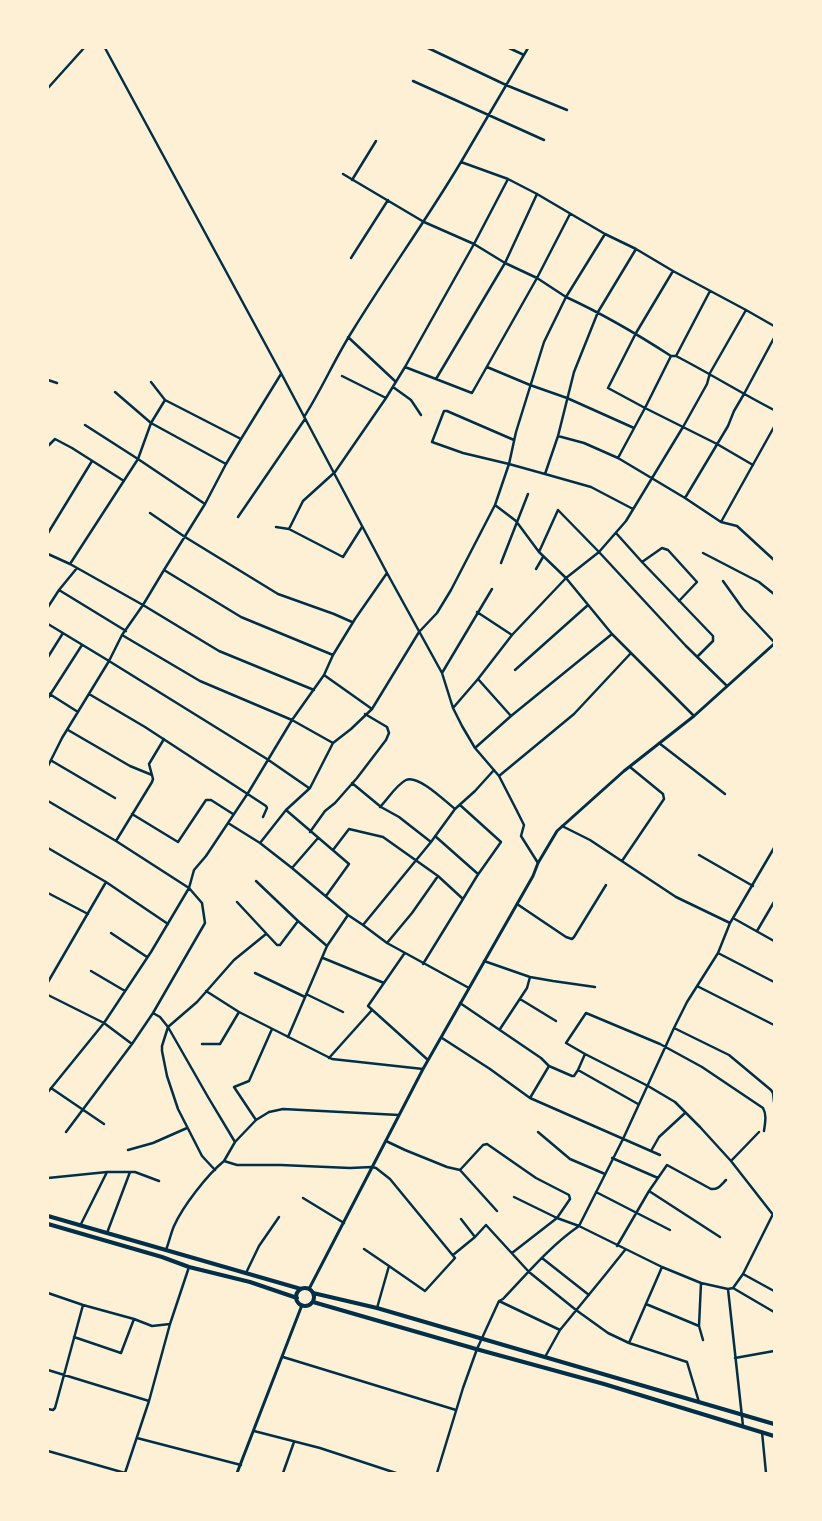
<!DOCTYPE html>
<style>
body{margin:0}
#map{position:relative;width:822px;height:1521px;overflow:hidden;background:#fdf0d5;font-family:"PT Sans Narrow",sans-serif}
canvas{display:block}
.frame{position:absolute;inset:0;border:49px solid #fdf0d5;pointer-events:none}
</style>
<div id="map">
<canvas width="822" height="1521"></canvas>
<div class="frame"></div>
</div>
<script>
const ctx = document.querySelector('canvas').getContext('2d');
ctx.lineJoin = 'round';
function trace(path, color, width, dash) { ctx.strokeStyle = color; ctx.lineWidth = width; ctx.lineCap = dash ? 'butt' : 'round'; ctx.setLineDash(dash || []); ctx.stroke(path); }
const minor = new Path2D(`
 M105,48L281,373L387,573
 M428,48L506,85L567,110
 M509,48L524,55
 M413,81L544,140
 M48,88L84,48
 M461,162L528,48
 M343,174L424,222L474,244L505,263L537,278L566,297L605,234
 M508,179L474,244L405,367L472,393L537,278L570,214
 M352,180L376,141
 M351,258L388,200
 M710,291L676,356H671C637,334 603,314 566,297L544,342L516,432L509,464L545,474L558,436L584,443L618,458L685,498L721,522L737,526L774,560
 M746,310L774,326
 M348,337L396,382
 M671,356L645,408L717,444L753,465
 M676,356C709,373 741,393 774,410
 M487,367L530,385L567,398L634,428
 M342,376L386,398
 M436,379L505,263L537,194
 M48,380L57,383
 M151,382L165,400L241,439L281,374
 M393,387L411,400L421,415
 M115,392L151,423L226,464L241,439
 M304,417C322,389 335,358 353,330C388,273 427,219 461,162L508,179L537,194L605,234L636,249L673,271L746,310L710,373L707,384L683,427L626,521L599,552L566,578L512,635L478,679L453,708
 M85,425L138,459L151,423L165,400
 M558,436L574,372L598,312L636,249
 M48,446L55,439L72,448L124,481
 M618,458L645,408L608,388L636,333L673,271
 M545,474L591,487L633,509
 M685,498L728,426L734,411L744,394L774,338
 M205,504L164,570L241,617L333,655L355,619L387,573L442,673L453,708L462,726L475,748L499,776L517,811L524,825L521,836L538,863
 M495,505L516,521L539,552L566,578L612,634L694,716
 M150,513L185,537L278,594L334,614L352,622
 M238,517L305,419
 M721,522L774,427
 M276,527L289,529L343,557L362,527
 M289,529L303,501L335,472L386,398L405,367
 M48,533L92,461
 M616,533L642,562L713,636V641L697,657
 M539,552L558,510L599,552L686,646L727,686
 M703,553L759,582L774,594
 M48,554L70,564L143,605L219,651L314,690
 M642,562L662,548L668,550L697,582L679,601
 M501,563L528,494
 M70,564L138,459L205,504L226,464
 M536,569L543,557
 M164,570L143,605L122,635L109,661L267,759L309,788
 M723,581L743,609L774,642
 M59,590L126,631
 M48,607L59,590L77,568
 M477,612L512,635
 M48,624L109,661L62,738L48,766
 M122,635L200,681L292,720L333,743
 M48,657L63,633
 M515,670L588,605
 M442,673L492,589
 M324,675L372,709
 M478,679L511,716
 M48,693L78,712
 M89,694L145,727L266,806L267,808L263,817
 M48,698L82,645
 M68,730L130,766L152,775
 M659,743L725,794
 M475,748L511,716L612,634
 M52,761L115,798
 M499,776L574,714L631,653
 M352,783L381,807L399,817L431,842
 M48,801L116,841L189,888L202,903L205,923L153,1013L132,1044L104,1023L48,995
 M460,805L501,842L477,876L463,899
 M380,807C388,799 396,785 406,780C418,774 446,802 455,809
 M286,810L349,864L326,896
 M132,814L178,842L206,800H211L233,814
 M228,823L260,843L292,868L348,915L363,925L387,943L469,988
 M562,826L590,840L676,897L730,923L718,953L687,1002L674,1028L729,1055L771,1090L773,1093L774,1102
 M310,832L325,811L335,803L357,778L386,740L389,733L387,727L365,714
 M435,836L478,874
 M116,841L152,782L153,779L149,764L164,739
 M260,843L286,810L310,788L333,743L351,729L372,709L419,632L437,613L451,590L495,505L509,464L463,453L432,442L444,411H447L514,440
 M48,848L106,882L168,924
 M333,850L349,829L383,837L438,876L463,899L423,964
 M699,855L753,886
 M622,861L664,799L663,794L630,767
 M292,868L318,838
 M256,881L298,921
 M48,893L88,914
 M237,902L277,945H280L298,921L327,946
 M517,904L566,937L572,939L574,937L606,885
 M733,918L774,848
 M730,923L733,918L774,941
 M363,925L431,842L455,809L475,791L494,770
 M757,931L774,902
 M111,933L147,957
 M387,943L412,913L438,876
 M718,953L774,982
 M404,954L368,1006L428,1060
 M323,958L384,983
 M484,961L530,977L553,981L595,987
 M91,971L125,991
 M255,973L305,997
 M48,982L106,882
 M697,986L774,1025
 M206,991L239,1012
 M306,994L343,1012
 M520,999L556,1021
 M460,1003L541,1058L549,1066L572,1076H574L578,1070L638,1104
 M153,1013L160,1017L168,1027L208,1097L235,1142L224,1161
 M500,1029L527,988L530,977
 M288,1037L327,946L348,915
 M442,1038L490,1069L530,1098L660,1155
 M202,1044H220L239,1012L332,1059L423,1069
 M585,1054L566,1043L586,1013L660,1044L702,1067L763,1108C767,1115 765,1123 764,1131
 M329,1058L372,1010
 M578,1070L585,1054L648,1086L675,1102L700,1127L731,1161L774,1216
 M51,1088L104,1124
 M48,1092L104,1023L151,952L189,888L194,870L206,856L248,793L292,720L324,675L333,655
 M530,1098L549,1066
 M256,1120L269,1112L283,1109L399,1115
 M66,1132L132,1044
 M538,1132L570,1159L605,1174
 M386,1141L405,1150L447,1167L460,1170L497,1211
 M235,1142L256,1120L234,1087L249,1081L272,1029
 M128,1150L153,1143L187,1128
 M651,1151L659,1137L685,1113
 M612,1158L658,1178
 M731,1161L759,1132
 M215,1170L202,1156L178,1109L167,1076L162,1051V1046L168,1027L197,1002L234,960L266,934
 M460,1170L483,1145L487,1144L536,1178L569,1195L570,1199L557,1218L512,1253
 M107,1172H135L159,1181
 M48,1178L107,1172L80,1226
 M649,1191L667,1165L711,1189C718,1190 721,1185 726,1180
 M596,1192L670,1230
 M514,1197L557,1218L579,1226L662,1267L701,1283L728,1289L743,1426
 M303,1198L344,1223
 M461,1219L475,1237
 M107,1233L130,1172
 M617,1246L649,1191L720,1237
 M364,1249L389,1266L377,1308
 M166,1250C169,1242 171,1233 174,1226C183,1206 207,1175 224,1161L237,1165H281L350,1168L372,1167L376,1168L390,1179L455,1258L425,1291L389,1266
 M453,1255L475,1237L486,1225L529,1272L576,1310L608,1333L629,1343
 M542,1258L589,1295
 M662,1267L629,1343L687,1362L699,1402
 M246,1273L259,1246L279,1217
 M743,1274L774,1291
 M701,1283L699,1326L703,1340
 M733,1288L743,1274L773,1214
 M728,1289L733,1288L774,1312
 M48,1293L83,1305L134,1319L152,1326L170,1324
 M499,1301L503,1299C527,1274 550,1246 579,1226L623,1139L674,1028
 M646,1304L699,1326
 M560,1330L605,1275L625,1250
 M74,1337L121,1353L134,1319
 M283,1357L456,1410
 M735,1358L774,1351
 M48,1370L149,1401L125,1473
 M149,1401L170,1324L189,1267
 M48,1409L53,1410L55,1408L83,1305
 M254,1431L320,1448L396,1473
 M762,1432L766,1473
 M137,1438L241,1465
 M48,1451L125,1473
 M283,1473L294,1442
 M437,1473L463,1388L477,1349L499,1301L560,1330L545,1357`);
const tertiary = new Path2D(`
 M309,1289L423,1069L533,876L538,863L557,831L624,771L694,716L774,644
 M237,1473L302,1305`);
const primary = new Path2D(`
 M48,1216L301,1289
 M48,1224L162,1257L189,1267L250,1282L297,1298
 M296 1297a9 9 0 1 1 18 0a9 9 0 1 1-18 0Z
 M313,1293L377,1308L774,1424
 M313,1302L476,1349L604,1384L774,1436`);
trace(minor, '#003049', 2.5);
trace(tertiary, '#003049', 3);
trace(primary, '#003049', 4);
</script>
